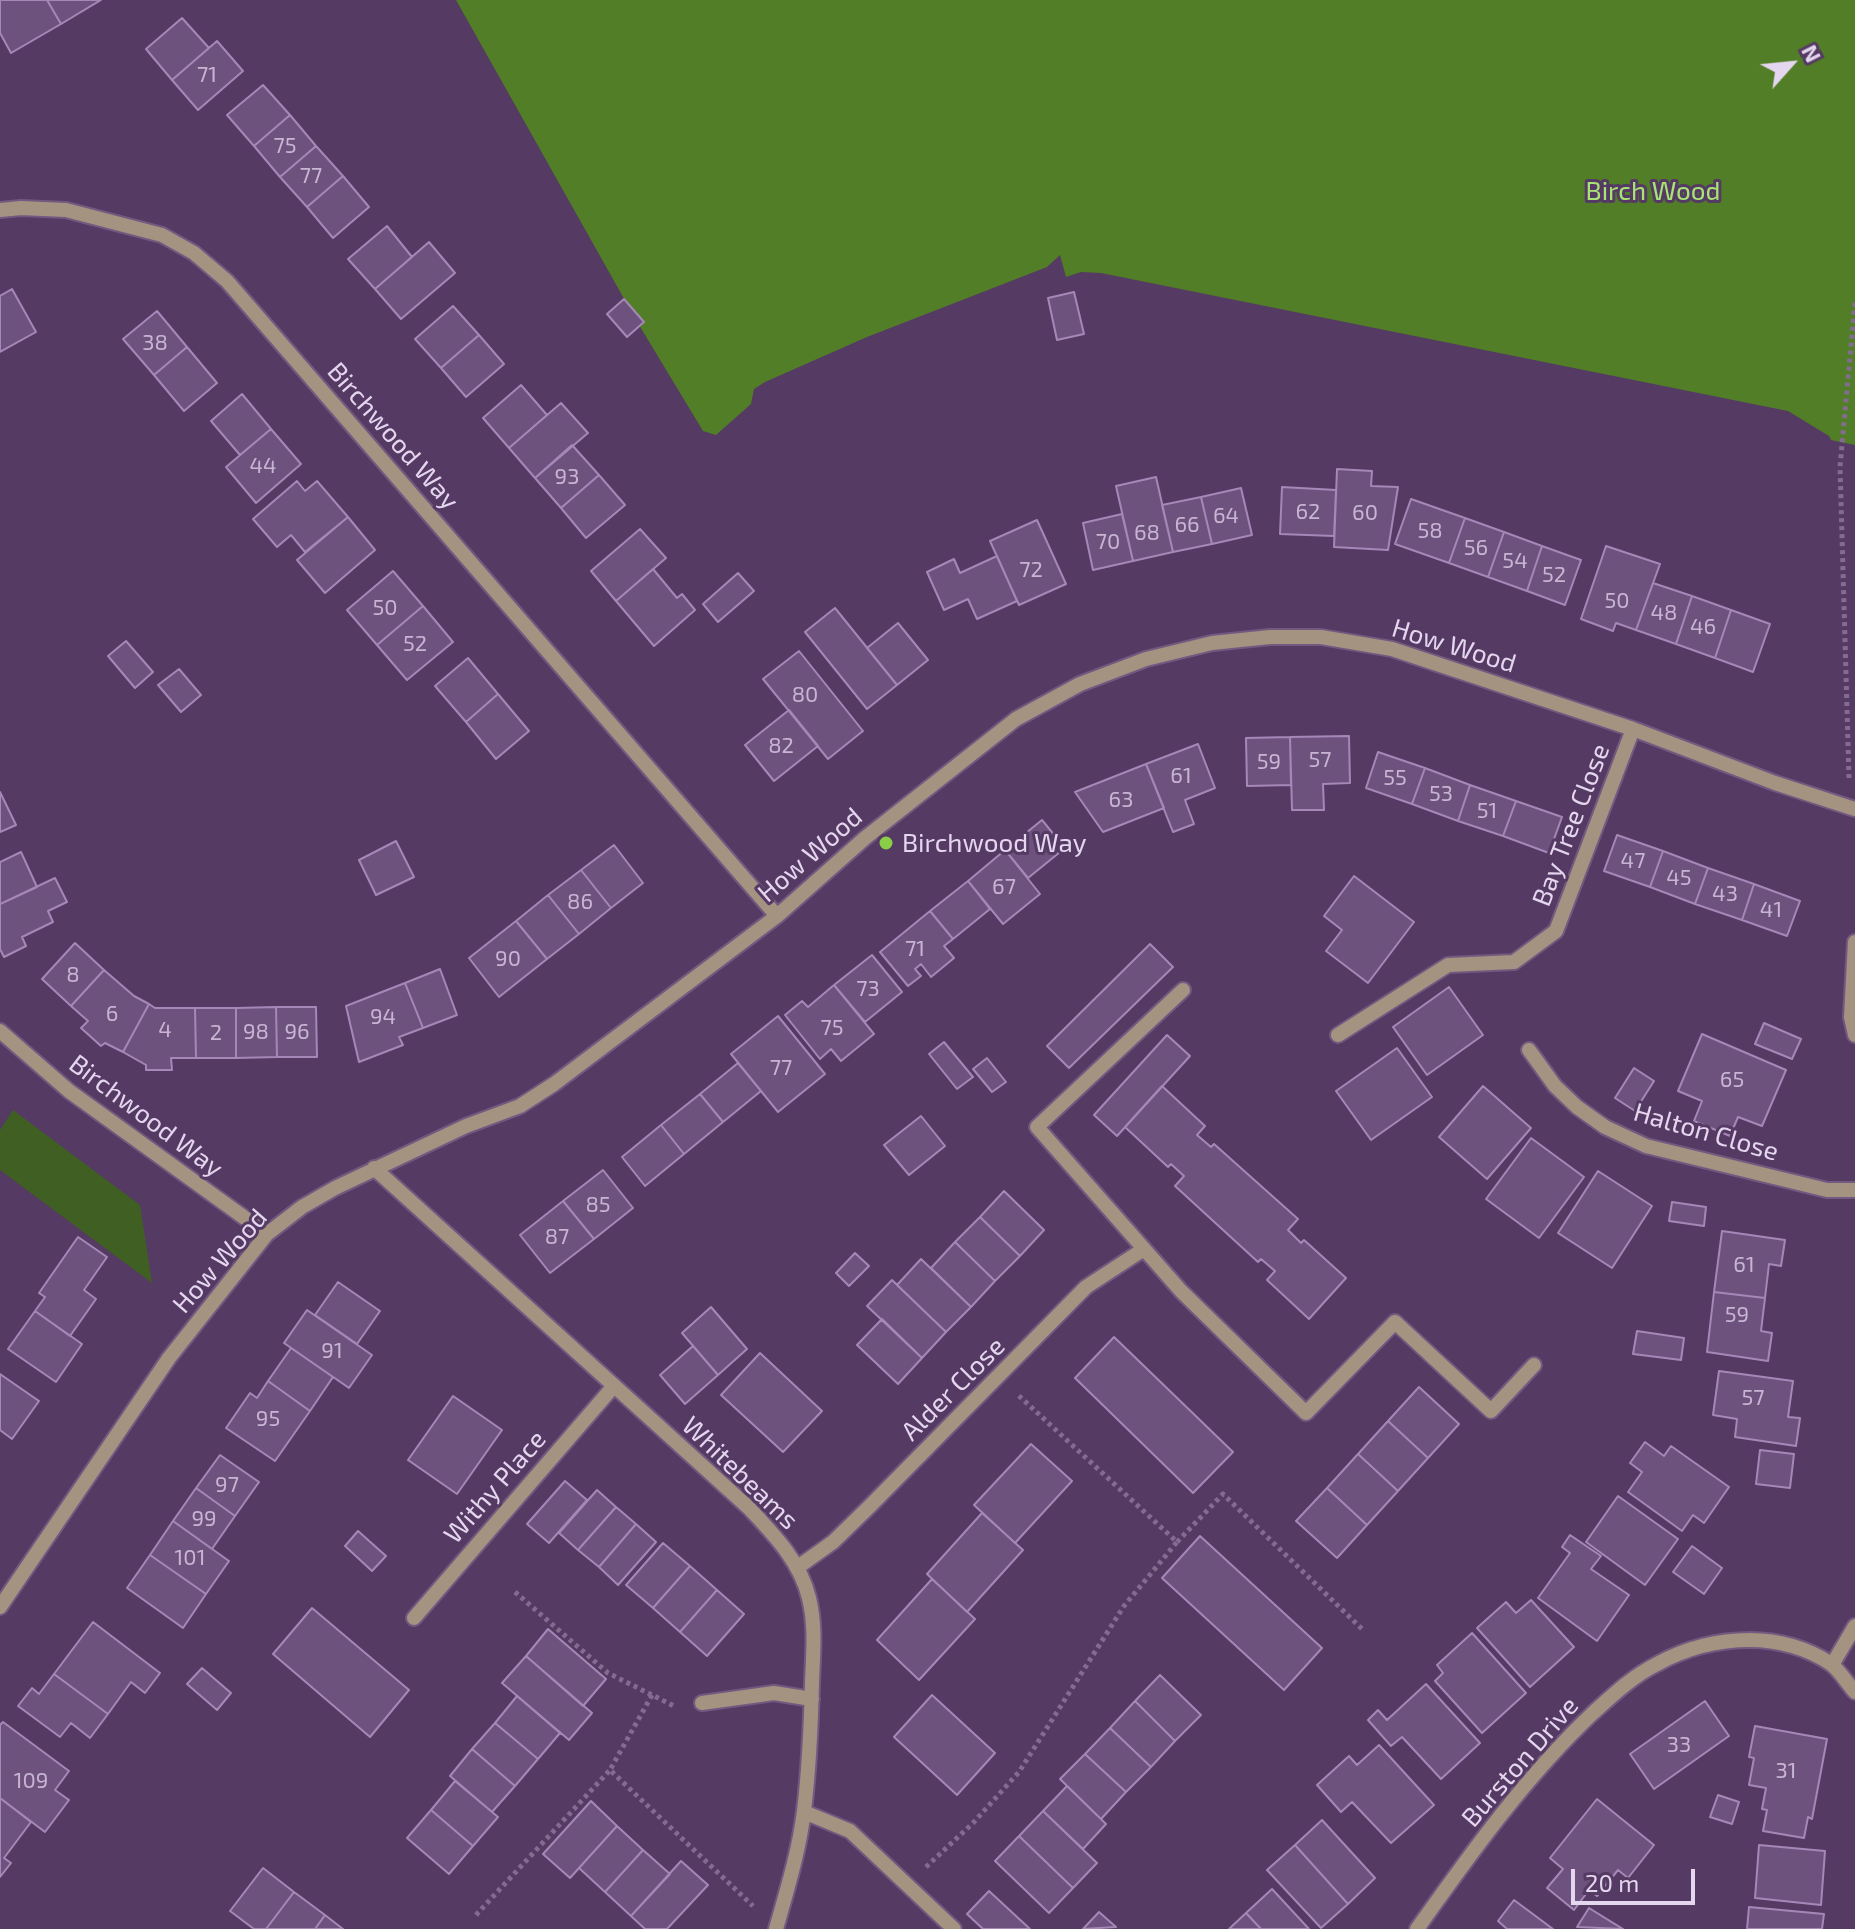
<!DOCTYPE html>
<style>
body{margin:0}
#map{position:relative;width:1855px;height:1929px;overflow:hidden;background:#553a64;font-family:"Exo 2",sans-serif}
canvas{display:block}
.north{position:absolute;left:1751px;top:24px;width:80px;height:80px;-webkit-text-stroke:6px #553a64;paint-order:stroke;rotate:63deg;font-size:22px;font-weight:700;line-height:32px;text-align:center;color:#e5d6ef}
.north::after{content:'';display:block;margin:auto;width:28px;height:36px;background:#e5d6ef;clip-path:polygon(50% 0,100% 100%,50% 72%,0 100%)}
.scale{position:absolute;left:1571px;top:1869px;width:124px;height:36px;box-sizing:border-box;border:4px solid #e5d6ef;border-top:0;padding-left:10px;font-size:24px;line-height:28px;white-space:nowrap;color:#e5d6ef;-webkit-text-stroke:6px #553a64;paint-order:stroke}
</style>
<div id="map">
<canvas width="1855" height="1929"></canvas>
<div class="north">N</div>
<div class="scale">20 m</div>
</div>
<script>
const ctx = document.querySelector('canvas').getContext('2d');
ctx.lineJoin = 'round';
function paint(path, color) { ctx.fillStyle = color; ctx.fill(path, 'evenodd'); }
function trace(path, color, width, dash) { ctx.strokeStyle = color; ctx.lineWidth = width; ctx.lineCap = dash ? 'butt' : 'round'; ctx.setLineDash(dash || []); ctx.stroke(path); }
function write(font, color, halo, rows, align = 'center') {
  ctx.font = font + ' "Exo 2",sans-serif'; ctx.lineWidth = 6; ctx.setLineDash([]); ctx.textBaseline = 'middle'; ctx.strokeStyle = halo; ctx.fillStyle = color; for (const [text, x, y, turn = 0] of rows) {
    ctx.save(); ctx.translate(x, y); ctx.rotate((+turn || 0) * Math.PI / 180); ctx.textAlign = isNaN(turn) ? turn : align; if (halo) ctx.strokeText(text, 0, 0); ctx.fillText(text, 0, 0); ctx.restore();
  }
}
const green = new Path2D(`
 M13,1110L140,1205L152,1283L0,1170V1130Z`);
const forest = new Path2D(`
 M456,0H1855V445L1831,440L1829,436L1788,411L1101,273L1081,272L1066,277L1060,255L1047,267L867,337L765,382L754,389L751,404L716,435L703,431L636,320Z`);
const building = new Path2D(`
 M0,0H47L61,24L11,53L0,33Z
 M47,0H101L61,24Z
 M182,18L209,48L172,80L146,49Z
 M217,41L243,71L198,110L172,80Z
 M263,85L290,115L254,146L227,115Z
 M290,115L316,146L280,177L254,146Z
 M316,146L343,176L307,207L280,177Z
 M343,176L369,207L333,238L307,207Z
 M387,226L412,257L375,289L348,259Z
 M429,242L455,273L401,319L375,289Z
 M12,289L36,332L0,352V296Z
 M1074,292L1084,334L1057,340L1048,298Z
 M624,299L644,322L627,337L607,314Z
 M453,306L479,335L441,368L415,339Z
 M157,311L187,347L154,375L123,339Z
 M479,335L504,364L466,397L441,368Z
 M187,347L217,383L184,411L154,375Z
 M521,385L547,415L509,448L483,418Z
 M242,394L271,429L240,455L211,421Z
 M561,403L588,433L535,478L509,448Z
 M271,429L301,464L256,503L226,467Z
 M572,445L599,475L561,508L535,478Z
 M1337,469L1372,471L1371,486L1398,487L1388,550L1334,547Z
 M599,475L625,505L586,538L561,508Z
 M1156,477L1173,552L1133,561L1116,486Z
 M297,481L305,491L317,481L348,517L305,552L291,535L277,547L253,519Z
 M1282,487L1336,490L1334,536L1280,534Z
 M1241,488L1252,535L1212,544L1201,497Z
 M1201,497L1212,544L1173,552L1162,505Z
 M1411,499L1465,518L1449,563L1395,544Z
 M1122,514L1133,561L1093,570L1083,523Z
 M348,517L375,550L325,593L297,560Z
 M1465,518L1504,532L1488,577L1449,563Z
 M1037,520L1066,584L1019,605L990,541Z
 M640,529L666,558L616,601L591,571Z
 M1504,532L1542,546L1527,591L1488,577Z
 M1542,546L1581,560L1565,605L1527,591Z
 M1606,546L1660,564L1636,630L1616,623L1613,631L1581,619Z
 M997,556L1017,601L977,619L968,599L944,610L927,572L954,559L960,573Z
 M653,569L677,598L682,594L695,610L654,646L616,601Z
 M393,571L423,606L377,645L347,610Z
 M738,573L754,591L718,622L703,604Z
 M1653,583L1692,596L1676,644L1636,630Z
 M1692,596L1731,610L1715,658L1676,644Z
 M423,606L453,642L407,680L377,645Z
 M835,608L897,685L867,709L805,632Z
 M1731,610L1770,624L1753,672L1715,658Z
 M898,623L928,660L897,685L867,648Z
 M126,641L153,672L135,688L108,656Z
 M799,651L863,731L828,759L763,679Z
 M468,658L498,694L466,722L435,686Z
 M179,669L201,695L181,712L158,685Z
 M498,694L529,731L496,759L466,722Z
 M789,710L818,746L774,781L745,745Z
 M1349,736L1350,783L1323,784L1324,810H1292L1290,737Z
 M1290,737L1291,785L1247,786L1246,738Z
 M1198,744L1215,788L1185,800L1194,824L1173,832L1146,764Z
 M1378,752L1425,768L1412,804L1366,788Z
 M1146,764L1164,808L1103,832L1075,792Z
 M1425,768L1470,785L1458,821L1412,804Z
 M1470,785L1516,801L1503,836L1458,821Z
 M0,792L16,825L0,832Z
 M1516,801L1562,817L1549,853L1503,836Z
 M1042,820L1065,848L1028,878L1005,850Z
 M1617,835L1663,851L1650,887L1604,871Z
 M396,841L414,877L376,895L359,860Z
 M614,845L643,883L611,908L581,870Z
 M1005,850L1040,894L1003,924L968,881Z
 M1663,851L1708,868L1695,904L1650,887Z
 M21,852L37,887L0,904V862Z
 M1708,868L1754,884L1742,920L1695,904Z
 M581,870L611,908L579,934L548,895Z
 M1354,876L1414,922L1368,983L1326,951L1342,930L1324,916Z
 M55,878L67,902L48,911L53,922L22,937L26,946L4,957L0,949V904Z
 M968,881L990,909L953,939L930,911Z
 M1754,884L1800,901L1787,936L1742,920Z
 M548,895L579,934L547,959L516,921Z
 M930,911L953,939L944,946L954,958L931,977L921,964L915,969L921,976L908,986L880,952Z
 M516,921L547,959L499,997L469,958Z
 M75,943L104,970L71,1006L42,979Z
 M1150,944L1173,967L1069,1068L1047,1046Z
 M872,955L902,992L865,1022L834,985Z
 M440,969L457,1015L423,1028L405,983Z
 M104,970L134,996L149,1004L123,1052L105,1043L101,1046L81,1028L88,1021L71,1006Z
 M405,983L423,1028L399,1037L403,1045L359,1062L346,1006Z
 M834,985L874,1034L841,1061L831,1049L820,1059L785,1015L802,1001L808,1007Z
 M1449,987L1483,1035L1427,1075L1393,1027Z
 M149,1004L155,1008H195L196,1058H171L172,1070H146V1065L123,1052Z
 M276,1007H316L317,1057H277Z
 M276,1007L277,1057L236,1058V1008Z
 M195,1008H236V1058H196Z
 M778,1016L825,1074L778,1112L731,1054Z
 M1764,1023L1801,1039L1792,1059L1755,1044Z
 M1702,1034L1786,1070L1762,1126L1738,1117L1730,1136L1694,1121L1702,1101L1678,1091Z
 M1167,1035L1190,1056L1117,1136L1094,1115Z
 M944,1042L973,1077L957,1089L929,1054Z
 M1397,1048L1432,1097L1371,1140L1336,1091Z
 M987,1058L1006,1082L992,1092L973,1069Z
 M738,1063L761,1091L723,1122L700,1094Z
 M1634,1068L1654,1081L1635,1111L1615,1098Z
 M1162,1086L1205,1126L1197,1135L1211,1147L1214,1144L1298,1219L1288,1230L1301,1243L1304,1240L1346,1278L1309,1319L1267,1280L1275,1271L1261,1259L1258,1262L1175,1186L1184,1176L1171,1164L1168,1167L1125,1127Z
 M1483,1086L1531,1128L1487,1179L1439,1137Z
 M700,1094L723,1122L684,1154L661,1125Z
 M921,1116L945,1146L909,1175L884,1145Z
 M661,1125L684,1154L645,1186L622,1157Z
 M1531,1138L1584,1177L1539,1238L1486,1199Z
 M603,1170L633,1208L594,1239L563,1201Z
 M1598,1171L1652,1206L1612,1268L1558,1233Z
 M1004,1191L1044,1230L1020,1256L980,1217Z
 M563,1201L594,1239L550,1273L520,1235Z
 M1672,1202L1706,1207L1704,1226L1669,1221Z
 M980,1217L1020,1256L995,1281L955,1242Z
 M1722,1231L1785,1240L1781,1266L1769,1264L1765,1298L1714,1292Z
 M78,1237L107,1257L84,1290L96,1299L70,1336L35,1311L45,1297L39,1293Z
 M955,1242L995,1281L971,1307L931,1268Z
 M855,1253L869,1266L849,1286L836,1273Z
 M921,1259L971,1307L946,1332L897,1285Z
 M892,1280L946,1332L922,1358L867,1306Z
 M338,1282L380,1311L357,1344L315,1315Z
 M1714,1292L1765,1298L1761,1331L1772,1333L1768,1361L1707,1352Z
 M711,1307L747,1349L718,1375L682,1333Z
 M307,1310L372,1355L349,1388L284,1343Z
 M35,1311L82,1344L56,1382L8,1349Z
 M882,1319L922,1358L898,1384L857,1345Z
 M1637,1331L1684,1338L1681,1360L1633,1354Z
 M1114,1337L1233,1452L1193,1493L1075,1378Z
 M693,1346L718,1375L685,1404L660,1375Z
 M291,1348L333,1377L310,1411L268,1381Z
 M760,1353L822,1411L783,1452L721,1395Z
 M1719,1371L1793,1381L1788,1417L1800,1418L1796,1446L1735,1437L1737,1419L1713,1415Z
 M0,1374L39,1401L12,1439L0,1430Z
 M268,1381L310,1411L275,1461L226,1428L250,1393L257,1398Z
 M1419,1387L1459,1424L1428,1458L1388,1421Z
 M453,1396L502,1430L457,1494L408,1460Z
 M1388,1421L1428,1458L1398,1491L1358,1454Z
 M1645,1442L1664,1456L1671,1446L1729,1487L1704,1523L1693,1515L1682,1531L1628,1492L1642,1472L1630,1463Z
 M1031,1444L1072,1481L1015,1543L974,1505Z
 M1760,1450L1794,1454L1790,1488L1756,1484Z
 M1358,1454L1398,1491L1367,1525L1327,1488Z
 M220,1455L259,1482L235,1516L196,1488Z
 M565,1481L587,1500L549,1543L527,1524Z
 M196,1488L235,1516L212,1549L173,1521Z
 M1327,1488L1367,1525L1337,1558L1296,1521Z
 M597,1490L616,1507L578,1550L559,1533Z
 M1618,1496L1678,1539L1645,1585L1586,1542Z
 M616,1507L636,1524L599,1567L578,1550Z
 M982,1513L1023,1550L967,1612L927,1574Z
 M173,1521L229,1561L206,1594L150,1555Z
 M636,1524L656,1542L618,1585L599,1567Z
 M358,1531L386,1556L372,1571L345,1546Z
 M1570,1535L1601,1556L1591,1569L1629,1595L1597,1641L1538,1598L1570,1553L1562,1547Z
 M1200,1536L1322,1648L1284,1690L1162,1578Z
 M663,1543L690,1566L653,1608L626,1585Z
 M1692,1546L1722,1568L1704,1594L1673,1572Z
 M150,1555L206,1594L183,1628L127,1588Z
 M690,1566L717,1590L680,1632L653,1608Z
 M932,1579L975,1619L919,1680L877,1640Z
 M717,1590L744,1614L707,1656L680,1632Z
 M1531,1600L1574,1647L1530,1687L1477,1628L1506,1602L1516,1613Z
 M312,1608L409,1690L370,1737L273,1654Z
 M93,1622L160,1673L145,1693L131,1682L108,1714L54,1674Z
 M548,1629L606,1679L583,1706L526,1656Z
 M1472,1633L1526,1693L1482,1733L1435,1681L1443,1673L1437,1665Z
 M526,1656L592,1713L569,1740L502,1683Z
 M202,1668L231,1693L217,1710L187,1684Z
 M54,1674L108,1714L90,1738L71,1723L60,1737L18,1706L32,1688L39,1694Z
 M1160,1675L1201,1715L1175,1741L1135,1701Z
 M1426,1684L1480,1743L1441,1779L1402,1737L1391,1746L1368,1720L1378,1710L1387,1720Z
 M932,1695L995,1753L957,1795L894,1737Z
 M517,1696L560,1733L538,1759L495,1723Z
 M1135,1701L1175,1741L1151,1767L1110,1728Z
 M1705,1701L1729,1736L1654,1789L1630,1754Z
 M3,1722L69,1771L55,1790L69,1800L45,1832L0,1798V1725Z
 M495,1723L538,1759L515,1786L472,1749Z
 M1755,1726L1827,1739L1812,1819L1808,1817L1804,1838L1763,1831L1767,1810L1762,1809L1766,1788L1749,1785L1754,1758L1749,1757Z
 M1110,1728L1151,1767L1126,1792L1085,1754Z
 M1379,1745L1434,1805L1391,1843L1352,1802L1341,1812L1317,1785L1349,1756L1357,1765Z
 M472,1749L515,1786L492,1812L450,1776Z
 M1085,1754L1126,1792L1101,1819L1060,1779Z
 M455,1781L498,1817L473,1846L431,1810Z
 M1067,1786L1106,1824L1083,1849L1043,1811Z
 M1718,1795L1739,1802L1732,1824L1710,1817Z
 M0,1798L31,1822L4,1858L11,1863L0,1877Z
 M1597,1799L1654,1845L1628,1878L1618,1870L1597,1896L1589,1890L1574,1910L1547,1888L1563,1869L1550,1858Z
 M591,1801L617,1826L570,1878L543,1854Z
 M431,1810L473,1846L449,1874L407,1838Z
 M1043,1811L1097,1863L1073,1888L1019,1836Z
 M1322,1820L1375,1878L1348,1904L1295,1845Z
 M617,1826L643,1850L605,1892L579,1868Z
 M1019,1836L1073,1888L1049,1913L995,1861Z
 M1295,1845L1348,1904L1321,1928L1267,1870Z
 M1759,1845L1825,1851L1821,1905L1755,1898Z
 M643,1850L670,1874L631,1916L605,1892Z
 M681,1861L708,1885L667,1929H645L631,1916Z
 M263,1868L294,1892L266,1929H254L230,1911Z
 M1272,1889L1309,1929H1261L1246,1913Z
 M989,1891L1030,1929H983L967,1914Z
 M294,1892L325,1915L315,1929H266Z
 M1514,1900L1553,1929H1507L1498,1921Z
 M1749,1907L1824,1914L1822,1929H1747Z
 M1589,1908L1623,1929L1577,1927Z
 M1099,1912L1116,1927L1083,1929Z
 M1246,1913L1261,1929H1229Z
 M325,1915L343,1929H315Z`);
const path = new Path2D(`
 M1849,778L1840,467L1855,302
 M1177,1542L1223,1494L1362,1629
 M515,1592L608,1673L674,1706
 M652,1695L610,1770L753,1906
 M926,1867L973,1823L1019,1772L1124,1606L1177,1542L1017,1394
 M476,1915L610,1770`);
const minor = new Path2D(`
 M0,210L21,208L66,210L162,235L194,253L227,281L777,916
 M1855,942L1851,1017L1855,1035
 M1183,990L1037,1127L1181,1291L1306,1413L1395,1322L1491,1411L1534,1365
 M0,1031L69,1091L267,1234
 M1338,1035L1448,965L1514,962L1556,931L1633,729
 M1529,1050L1555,1086L1577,1107L1605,1127L1646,1146L1827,1190H1855
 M374,1168L749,1508C774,1535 800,1561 809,1598C816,1626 813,1654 812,1683C811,1725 809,1769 804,1811C799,1851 787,1890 776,1929
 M798,1567L833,1542L869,1507L1086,1287L1144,1249
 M0,1607L169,1358L267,1234L302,1207L335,1188L466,1126L520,1106L554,1084L777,916L865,838L1016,719L1080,684L1146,659L1212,643L1270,637H1321L1392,649L1633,729L1775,783L1855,809
 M414,1618L613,1387
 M1832,1665L1855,1626
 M702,1703L774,1693L812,1699
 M804,1812L850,1831L954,1929
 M1417,1929C1471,1853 1526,1776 1594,1712C1614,1694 1633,1676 1657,1664C1686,1648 1718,1640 1750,1640C1778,1640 1808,1648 1831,1664C1840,1671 1847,1683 1855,1692`);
const markers = [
 [886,843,8,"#8ace48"]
];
const numberNames = [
 ["71",207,75],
 ["75",285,146],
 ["77",311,176],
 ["38",155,343],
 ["44",263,466],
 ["93",567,477],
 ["62",1308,512],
 ["60",1365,513],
 ["64",1226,516],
 ["66",1187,525],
 ["58",1430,531],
 ["68",1147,533],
 ["70",1108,542],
 ["56",1476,548],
 ["54",1515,561],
 ["72",1031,570],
 ["52",1554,575],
 ["50",1617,601],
 ["50",385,608],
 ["48",1664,613],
 ["46",1703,627],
 ["52",415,644],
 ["80",805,695],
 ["82",781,746],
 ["57",1320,760],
 ["59",1269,762],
 ["61",1181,776],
 ["55",1395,778],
 ["53",1441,794],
 ["63",1121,800],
 ["51",1487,811],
 ["47",1633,861],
 ["45",1679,878],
 ["67",1004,887],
 ["43",1725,894],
 ["86",580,902],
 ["41",1771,910],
 ["71",915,949],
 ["90",508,959],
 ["8",73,975],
 ["73",868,989],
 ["6",112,1014],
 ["94",383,1017],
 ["75",832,1028],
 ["4",165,1030],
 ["98",256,1032],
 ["96",297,1032],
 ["2",216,1033],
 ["77",781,1068],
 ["65",1732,1080],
 ["85",598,1205],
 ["87",557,1237],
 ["61",1744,1265],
 ["59",1737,1315],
 ["91",332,1351],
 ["57",1753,1398],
 ["95",268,1419],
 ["97",227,1485],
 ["99",204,1519],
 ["101",190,1558],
 ["33",1679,1745],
 ["31",1786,1771],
 ["109",31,1781]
];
const parkNames = [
 ["Birch Wood",1653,191]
];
const streetNames = [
 ["Birchwood Way",393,436,49],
 ["How Wood",1454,646,17],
 ["Bay Tree Close",1571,825,-69],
 ["How Wood",810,855,-41],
 ["Birchwood Way",146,1116,37],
 ["Halton Close",1706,1132,16],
 ["How Wood",220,1261,-49],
 ["Alder Close",953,1389,-45],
 ["Whitebeams",740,1473,44],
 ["Withy Place",495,1487,-49],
 ["Burston Drive",1520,1762,-49]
];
const poiNames = [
 ["Birchwood Way",902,843]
];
paint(green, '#406023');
paint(forest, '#517e26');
paint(building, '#6e527e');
trace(building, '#a588b7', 2);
trace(minor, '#725980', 18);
trace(path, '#836c90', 5, [4, 4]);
trace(minor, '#a39380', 14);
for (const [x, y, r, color] of markers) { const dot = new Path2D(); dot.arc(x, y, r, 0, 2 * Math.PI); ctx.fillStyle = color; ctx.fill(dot); trace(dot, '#553a64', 3); }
write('22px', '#c7b5d3', null, numberNames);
write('26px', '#a7e473', '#553a64', parkNames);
write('26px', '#e5d6ef', '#553a64', streetNames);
write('26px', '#e5d6ef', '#553a64', poiNames, 'left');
</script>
